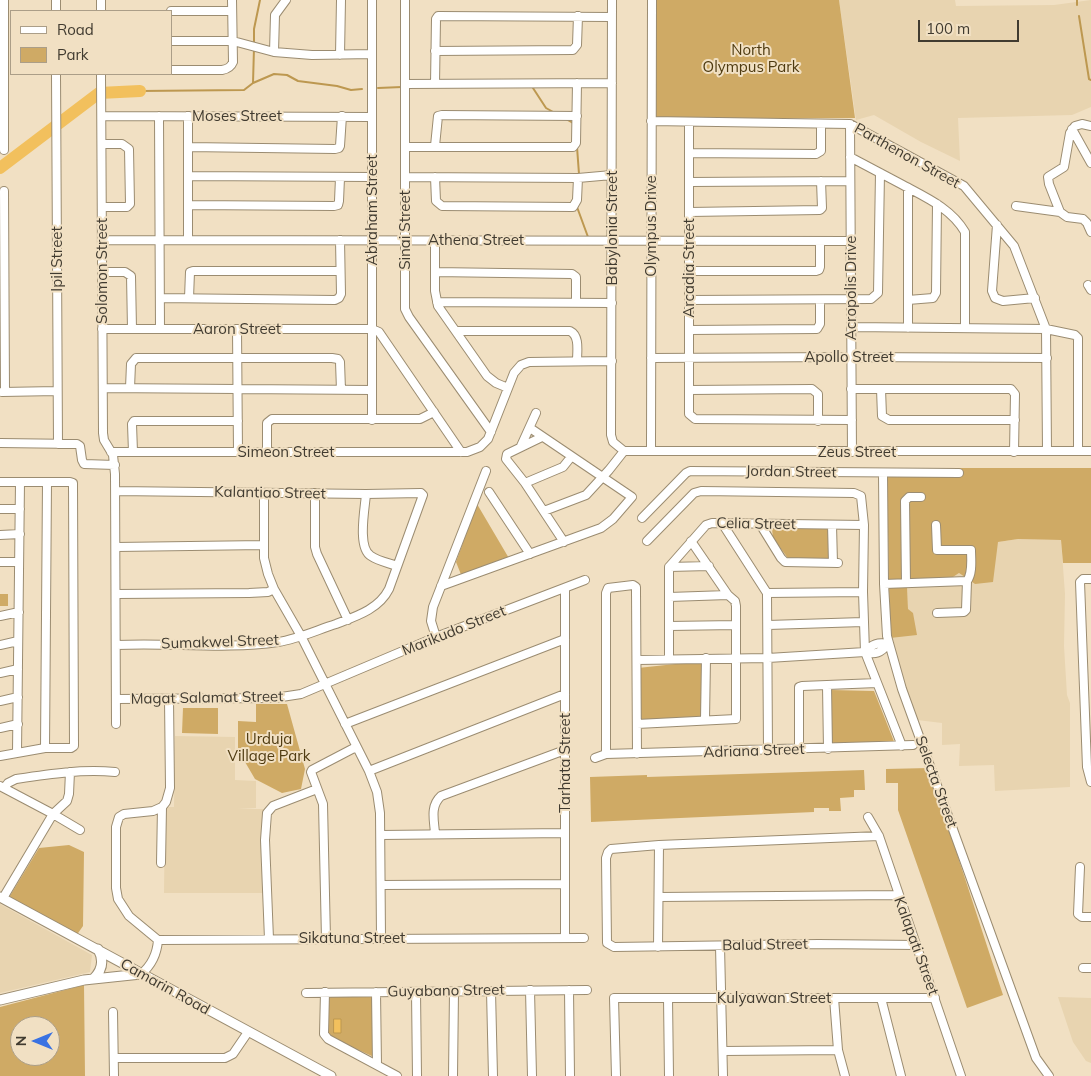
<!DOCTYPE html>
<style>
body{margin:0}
#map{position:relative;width:1091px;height:1076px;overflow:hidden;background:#f1e0c3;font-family:Mulish,sans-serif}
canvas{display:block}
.legend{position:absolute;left:10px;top:10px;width:162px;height:65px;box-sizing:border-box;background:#f1e0c3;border:1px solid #ab9e88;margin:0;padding:6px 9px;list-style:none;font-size:15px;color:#413b30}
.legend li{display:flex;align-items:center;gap:10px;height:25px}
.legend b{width:25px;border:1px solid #ab9e88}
.north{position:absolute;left:10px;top:1016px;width:50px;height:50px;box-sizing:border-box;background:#f1e0c3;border:1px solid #ab9e88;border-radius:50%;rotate:270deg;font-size:14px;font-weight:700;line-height:20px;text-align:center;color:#413b30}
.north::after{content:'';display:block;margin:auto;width:18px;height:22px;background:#3a72e2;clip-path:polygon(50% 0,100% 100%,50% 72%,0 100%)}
.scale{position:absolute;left:918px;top:20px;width:101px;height:22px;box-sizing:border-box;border:2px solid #413b30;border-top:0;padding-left:6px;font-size:15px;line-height:18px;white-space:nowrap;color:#413b30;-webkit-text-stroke:4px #f1e0c3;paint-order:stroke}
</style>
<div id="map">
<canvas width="1091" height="1076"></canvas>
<ul class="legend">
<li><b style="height:6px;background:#fff"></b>Road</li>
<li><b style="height:14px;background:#cfaa65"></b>Park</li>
</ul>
<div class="north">N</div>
<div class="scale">100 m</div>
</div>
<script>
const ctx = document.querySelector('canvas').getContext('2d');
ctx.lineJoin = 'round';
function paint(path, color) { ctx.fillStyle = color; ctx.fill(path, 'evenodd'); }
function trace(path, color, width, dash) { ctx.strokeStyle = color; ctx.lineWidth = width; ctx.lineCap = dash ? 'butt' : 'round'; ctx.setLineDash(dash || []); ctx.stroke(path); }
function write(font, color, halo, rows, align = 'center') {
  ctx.font = font + ' Mulish,sans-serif'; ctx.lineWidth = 4; ctx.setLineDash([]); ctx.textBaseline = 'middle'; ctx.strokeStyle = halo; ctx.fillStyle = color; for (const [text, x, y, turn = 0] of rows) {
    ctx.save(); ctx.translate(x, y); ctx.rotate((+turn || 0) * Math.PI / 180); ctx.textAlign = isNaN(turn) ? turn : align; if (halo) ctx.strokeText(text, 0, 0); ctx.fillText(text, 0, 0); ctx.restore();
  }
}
const built = new Path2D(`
 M839,0H955L956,6L1054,5L1091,0V107L1072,115L958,118L960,161L921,142L874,115L856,120Z
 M1018,539L1061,540L1065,594L1064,646L1067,695L1070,703V787L995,791L994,765L959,766L960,744L942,745V723L917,720L904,688L890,638L908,609L907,586L947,581L959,573L975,584L998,542Z
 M175,736L235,737V780L256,781V808L238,809H263V893H164L165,807H174Z
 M0,904L92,955L90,972L0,993Z
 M1058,997L1091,998V1063L1086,1061L1073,1042Z`);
const green = new Path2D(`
 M656,0H839L855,118H655Z
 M884,468H1091V563H1063L1061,540L1018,539L998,542L993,582L975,584L959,573L947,581L907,586L908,609L913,613L917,635L890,638L887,477L884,475Z
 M477,504L510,560L462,577L456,562Z
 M772,529H828V561H790L773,538Z
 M0,594H8V606H0Z
 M703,661L701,722L636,726L638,668Z
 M831,690L874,691L895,744L832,747Z
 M256,704H287L305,769L301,789L282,793L255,779L238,750V721L256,722Z
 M183,708H218V734L182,733Z
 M929,768L1003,995L967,1008L898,810V783H886V769Z
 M864,770L865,790H854V797L840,798L841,811H829V808H814V812L591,822L590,777L647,775V777Z
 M69,845L84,852L83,926L76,936L8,899L39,848Z
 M84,985L85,1076H0V1007ZM20,1026H50V1056H20Z
 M327,996H373L374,1057L328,1036Z`);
const water = new Path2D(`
 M334,1019H341V1033H334Z`);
const stream = new Path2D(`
 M1077,5V0
 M1079,16L1089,79L1091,80
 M254,43V29L260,0
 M253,83L254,48
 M531,85L546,108L555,113
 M378,88L402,87
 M140,91L244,90L253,83L274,74L287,75L298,81L337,86L351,90L362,89
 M566,119L573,123V125
 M577,147L579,174
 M577,207L588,237`);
const river = new Path2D(`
 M0,168L99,93L140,91`);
const minor = new Path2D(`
 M4,0V150
 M56,0V11
 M101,0V11
 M372,0V420
 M405,0V309L409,317L491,432
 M612,0L611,435L613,442L624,451
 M171,11H232
 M171,41H233L274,52L312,55L372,54
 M435,51L573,50L577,45L578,16
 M274,52L275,15L286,0
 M340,55L341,0
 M171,70H222C228,69 231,67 233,62L232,0
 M56,74L58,444
 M101,74L103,433L104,440L113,455L115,474L116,724
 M405,84L612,83
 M435,84L436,19L438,16L612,17
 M102,116L372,117
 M159,116L160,329
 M188,116V240
 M651,121L850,124L964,186L1014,246L1046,329L1047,451
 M689,122V414L695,419L852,420
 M850,124L852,452
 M1072,129L1091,163
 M102,144H122L129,149L130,204L127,207H102
 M435,146L438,116L442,115L577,116
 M188,147L335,149L339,148L340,146L342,116
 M405,147H573L576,143L577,83
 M689,153L816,154L821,151V124
 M850,157C867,166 884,175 901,184C925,197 951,208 965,232V328
 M188,176L372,177
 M405,177L578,178L612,175
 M435,177L436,201L442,206L573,207L577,200L578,178
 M689,182L850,181
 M908,188V328
 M4,191L5,392
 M188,205L334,206L338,205L339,201L340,178
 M1016,206L1060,212L1067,217L1083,219L1087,223L1091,232
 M689,212L820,210L822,208L821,181
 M1060,212L1049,184L1048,177L1064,167L1070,133L1075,126L1082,124L1091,126
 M997,225L992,291L995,298L1003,301L1035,298
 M102,240L851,241
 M435,240V291L438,306L487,376L496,383L508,388
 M689,271H816L819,270L820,267V241
 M102,272H125L131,276L132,329
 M435,272L572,274L576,277V303
 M1088,285L1091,290
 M160,298L335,300L339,298L341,294L340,240
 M189,298L190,272L193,271H340
 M689,300L871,299L878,293L880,173
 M908,300L933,298L936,293L937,204
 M437,302L612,303
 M851,327L1046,329L1075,335L1078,338V451
 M102,329H372L379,332L461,452
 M237,329L238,452
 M689,330L817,329L820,324V300
 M456,331H570C580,336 577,351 577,361
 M651,358L850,357L1047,358
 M103,388L372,390
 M130,388L131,364L136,358H332L338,359L340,362L341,390
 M851,389H1011L1015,394L1014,452
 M881,389L882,416L889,420H1015
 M689,390L812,389L818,394V421
 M2,392L57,391
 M542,437L507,454L506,459L525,483L564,542
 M0,443L77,444L80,446L82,460L84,464L115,465
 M521,446L536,413
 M624,451H1090
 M651,451L652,0
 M111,452H467L480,447L488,439L514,373L521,365L529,362L612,361
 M133,452L132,424L134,421H238
 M267,452V423L272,419H420L434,412
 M883,474L884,584L887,636L902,689L1036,1058L1049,1076
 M0,482H70L73,483L74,746L71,748H45L0,756
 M525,483L563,467L571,457
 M116,491L366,494L421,493L423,495L389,589C379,609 357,616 336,624C317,630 298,639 278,642C224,650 170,642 116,645
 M489,492L530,554
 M264,493V558L268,574L274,589L301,636L369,771L377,792L380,813L381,938
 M315,493V547L317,554L348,620
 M366,494C365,508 357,548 371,556C378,561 389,563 397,566
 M0,509H20
 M544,511L586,495L609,470L624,451
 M642,518L686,473L690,471L959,473
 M722,523L767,593
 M760,524L781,558L785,562L838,563
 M832,525L833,563
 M0,535L20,534
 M647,541L694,493L701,491L854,493L861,496L864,525L863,592L865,652L902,746
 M116,547L264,545
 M0,562H19
 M669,567L709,566
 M1091,579H1083L1080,582L1087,767L1091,782
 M906,583L905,501L909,497H921
 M884,584L967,581C973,573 971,559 971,550H937L936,525
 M441,586L601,528L613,519L632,497L530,428
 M565,588V938
 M767,593L768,751
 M767,593L863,592
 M116,594L249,593L268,592L274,589
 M669,597L728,595
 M937,613L964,612L966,610L967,581
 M0,616L19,612
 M768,625L863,622
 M669,626L736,625
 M436,637L431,621L433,607L486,471
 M0,645L18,641
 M669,658V567L706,525L712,523L864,525
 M637,660L768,658L865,652C875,655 881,653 888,644C878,642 872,644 865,652
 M0,673L18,669
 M827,686L828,749
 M116,699L275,698L301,694L436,637L585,580
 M0,701L18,697
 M705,720L706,658
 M345,724L565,639
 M637,724L736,719V606L735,601L728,595L691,541
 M0,728L18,724
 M45,748L47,482
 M799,750V687L802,686L877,683
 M17,752L20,482
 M606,754V593L608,588L633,585L636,587V591L637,754
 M595,758L606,754L913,745
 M369,771L565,694
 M0,786L53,814L80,830
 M4,788L8,783L16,779C49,774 81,769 115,772
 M868,817L879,836L961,1076
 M435,833C434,820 430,806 441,796L565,750
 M381,835L565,833
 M879,836L659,845L611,849L608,852L606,858L607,943L614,947L818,944L917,945
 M161,863L162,807
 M1080,867L1078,914L1082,917H1091
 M381,885L565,884
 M659,897L898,895
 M3,898L53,814L67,801L69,794L70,772
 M269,939L265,840L267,813L273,806L317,789
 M326,939L323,804L311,772L312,770L356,747
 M158,940L584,938
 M158,940L129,916L118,899L116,888V827L119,817L124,814L153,811L162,807L166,802L170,788L169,699
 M720,946L723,1076
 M658,947L659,845
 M1083,968H1091
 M141,974C152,965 157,954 158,940
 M530,990L532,1076
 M569,990L570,1076
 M491,991L493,1076
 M325,992L324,1034L328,1039L397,1076
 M376,992L377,1065
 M416,992L417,1076
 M306,993L587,990
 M668,998L669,1076
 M834,998L838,1050L845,1076
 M881,998L901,1076
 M113,1012L114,1076
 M723,1051L838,1050
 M114,1058H225L233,1054L248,1032
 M453,1076L454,991
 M616,1076L614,998H935`);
const major = new Path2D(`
 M0,897L331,1076
 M93,979C103,970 104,960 98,949
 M0,1000L84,980L141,974`);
const parkNames = [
 ["North",751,50],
 ["Olympus Park",751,67],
 ["Urduja",269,739],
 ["Village Park",269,756]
];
const streetNames = [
 ["Moses Street",237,116],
 ["Parthenon Street",907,156,29],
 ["Abraham Street",372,210,-90],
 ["Olympus Drive",651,226,-90],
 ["Babylonia Street",612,228,-90],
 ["Sinai Street",405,230,-90],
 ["Athena Street",476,240],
 ["Ipil Street",57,259,-90],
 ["Arcadia Street",689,268,-90],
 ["Solomon Street",102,271,-90],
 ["Acropolis Drive",851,288,-90],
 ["Aaron Street",237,329],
 ["Apollo Street",849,357],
 ["Simeon Street",286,452],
 ["Zeus Street",857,452],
 ["Jordan Street",791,472,1],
 ["Kalantiao Street",270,493,1],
 ["Celia Street",756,524,1],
 ["Marikudo Street",454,631,-22],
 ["Sumakwel Street",220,642,-2],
 ["Magat Salamat Street",207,698,-1],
 ["Adriana Street",754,751,-2],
 ["Tarhata Street",565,763,-90],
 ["Selecta Street",936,782,70],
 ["Sikatuna Street",352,938],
 ["Balud Street",765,945,-1],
 ["Kalapati Street",916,946,70],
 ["Camarin Road",165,987,29],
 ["Guyabano Street",446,991,-1],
 ["Kulyawan Street",774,998]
];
paint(built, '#e8d4b0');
paint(green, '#cfaa65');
paint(water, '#f2c05d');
trace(water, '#bd9850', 1);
trace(stream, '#bd9850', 2);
trace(river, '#f2c05d', 12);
trace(minor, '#9b8c71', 10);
trace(major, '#9b8c71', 11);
trace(minor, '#fff', 8);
trace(major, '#fff', 9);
write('15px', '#4f3b11', '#f1e0c3', parkNames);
write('15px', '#413b30', '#f1e0c3', streetNames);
</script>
